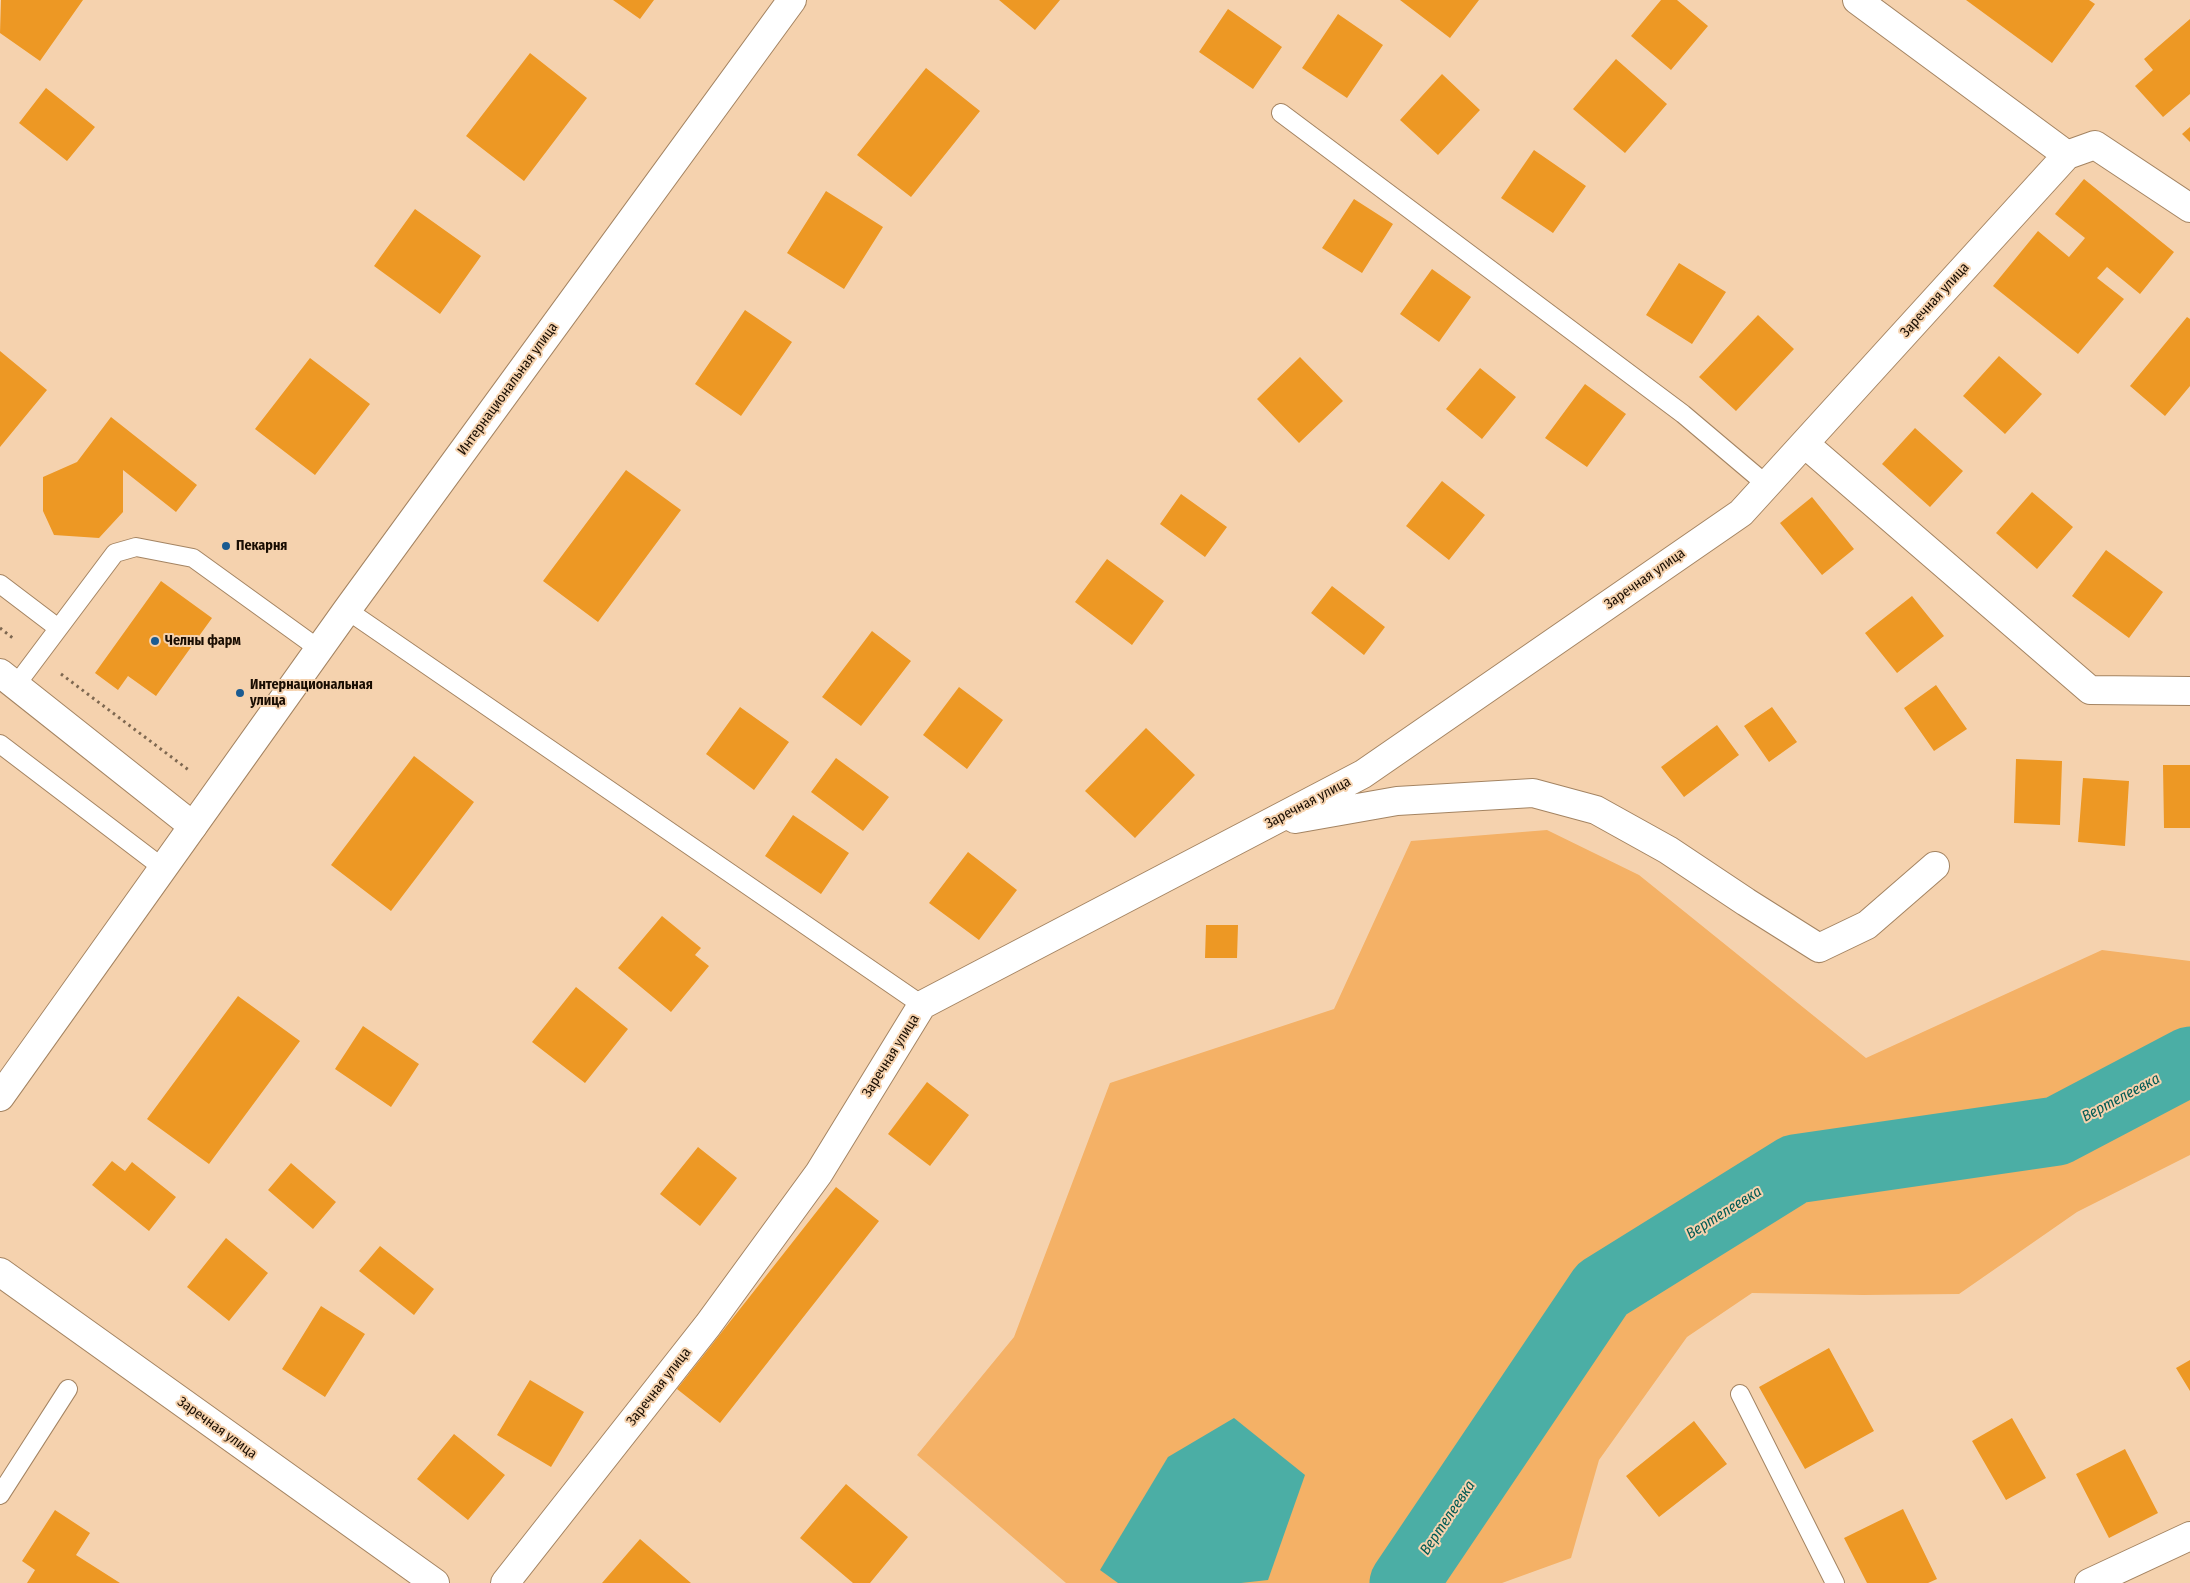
<!DOCTYPE html>
<meta charset="utf-8">
<style>
body{margin:0}
canvas{display:block;background:#f5d2ae}
</style>
<canvas width="2190" height="1583"></canvas>
<script>
const ctx = document.querySelector('canvas').getContext('2d');
ctx.lineJoin = 'round';
function paint(path, color) { ctx.fillStyle = color; ctx.fill(path, 'evenodd'); }
function trace(path, color, width, dash) { ctx.strokeStyle = color; ctx.lineWidth = width; ctx.lineCap = dash ? 'butt' : 'round'; ctx.setLineDash(dash || []); ctx.stroke(path); }
function write(font, color, halo, rows, align = 'center') {
  ctx.font = font + ' "Fira Sans Condensed",sans-serif'; ctx.lineWidth = 4; ctx.setLineDash([]); ctx.textBaseline = 'middle'; ctx.strokeStyle = halo; ctx.fillStyle = color; for (const [text, x, y, turn = 0] of rows) {
    ctx.save(); ctx.translate(x, y); ctx.rotate((+turn || 0) * Math.PI / 180); ctx.textAlign = isNaN(turn) ? turn : align; if (halo) ctx.strokeText(text, 0, 0); ctx.fillText(text, 0, 0); ctx.restore();
  }
}
const green = new Path2D(`
 M1547,830L1639,875L1866,1058L2102,950L2190,961V1155L2077,1212L1959,1294L1863,1295L1752,1293L1687,1337L1599,1460L1571,1558L1502,1583H1066L917,1455L1014,1337L1110,1083L1334,1009L1411,841Z`);
const water = new Path2D(`
 M1234,1418L1305,1475L1268,1580L1241,1583H1118L1100,1570L1168,1457Z`);
const river = new Path2D(`
 M1404,1583L1602,1289L1795,1169L2057,1131L2190,1061`);
const building = new Path2D(`
 M1,0H83L40,61L0,33Z
 M613,0H654L640,19Z
 M999,0H1060L1035,30Z
 M1400,0H1479L1450,38Z
 M1661,0H1677L1708,26L1671,70L1631,36Z
 M1966,0H2089L2095,4L2052,63Z
 M1228,9L1282,47L1253,89L1199,52Z
 M1338,14L1383,45L1347,98L1302,68Z
 M2190,19V94L2163,117L2135,86L2153,70L2144,59Z
 M530,53L587,98L524,181L466,136Z
 M1616,59L1667,104L1625,153L1573,109Z
 M926,68L980,111L911,197L857,155Z
 M1442,74L1480,110L1438,155L1400,120Z
 M46,88L95,127L67,161L19,123Z
 M2190,127V142L2182,134Z
 M1534,150L1586,186L1553,233L1501,198Z
 M2084,179L2174,252L2140,294L2107,267L2097,278L2124,299L2078,354L1993,286L2038,231L2069,257L2085,238L2055,214Z
 M826,191L883,227L844,289L787,253Z
 M1354,199L1393,224L1362,273L1322,248Z
 M415,209L481,256L440,314L374,266Z
 M1679,263L1726,292L1692,344L1646,315Z
 M1432,269L1471,297L1439,342L1400,314Z
 M745,310L792,342L741,416L695,384Z
 M1758,315L1794,349L1736,411L1699,377Z
 M2187,317L2190,319V386L2165,416L2130,386Z
 M0,351L47,390L0,447Z
 M1999,356L2042,394L2005,434L1963,396Z
 M1300,357L1343,401L1299,443L1257,399Z
 M310,358L370,404L315,475L255,429Z
 M1480,368L1516,397L1482,439L1446,409Z
 M1585,384L1626,414L1587,467L1545,438Z
 M111,417L197,485L176,512L123,470V512L99,538L54,535L43,511V477L77,462Z
 M1915,428L1963,471L1930,507L1882,464Z
 M626,470L681,510L598,622L543,581Z
 M1442,481L1485,515L1449,560L1406,526Z
 M2032,492L2073,527L2037,569L1996,533Z
 M1181,494L1227,527L1205,557L1160,524Z
 M1812,497L1854,549L1822,575L1780,523Z
 M2106,550L2163,592L2129,638L2072,596Z
 M1107,559L1164,601L1132,645L1075,602Z
 M161,581L212,618L156,696L128,676L118,690L95,673Z
 M1332,586L1385,627L1364,655L1311,613Z
 M1912,596L1944,636L1897,673L1865,633Z
 M872,631L911,661L861,726L822,697Z
 M1936,685L1967,729L1934,751L1904,708Z
 M959,687L1003,720L967,769L923,735Z
 M740,707L789,742L754,790L706,754Z
 M1772,707L1797,742L1769,762L1744,726Z
 M1717,725L1739,755L1684,797L1661,767Z
 M1146,728L1195,775L1135,838L1085,791Z
 M414,756L474,802L391,911L331,865Z
 M836,758L889,797L863,831L811,792Z
 M2016,759L2062,761L2060,825L2014,823Z
 M2163,765H2190V828H2164Z
 M2083,778L2129,781L2125,846L2078,842Z
 M793,815L849,853L821,894L765,856Z
 M968,852L1017,890L979,940L929,903Z
 M662,916L701,948L695,955L709,966L671,1012L618,968Z
 M1206,925H1238L1237,958H1205Z
 M576,987L628,1029L585,1083L532,1042Z
 M238,996L300,1041L209,1164L147,1119Z
 M363,1026L419,1064L391,1107L335,1069Z
 M927,1082L969,1115L930,1166L888,1134Z
 M698,1147L737,1178L700,1226L660,1194Z
 M112,1161L125,1171L132,1162L176,1197L149,1231L92,1185Z
 M291,1163L336,1202L313,1229L268,1190Z
 M836,1187L879,1221L720,1423L677,1389Z
 M226,1238L268,1273L229,1321L187,1287Z
 M380,1246L434,1289L414,1315L359,1271Z
 M321,1306L365,1334L325,1397L282,1369Z
 M1829,1348L1874,1431L1805,1469L1759,1387Z
 M2190,1360V1391L2176,1368Z
 M530,1380L584,1412L551,1467L497,1435Z
 M2012,1418L2046,1478L2006,1500L1972,1441Z
 M1694,1421L1727,1464L1659,1517L1626,1476Z
 M454,1434L505,1475L468,1520L417,1479Z
 M2125,1449L2158,1513L2109,1538L2076,1474Z
 M846,1484L908,1537L870,1583H853L800,1538Z
 M1903,1509L1937,1579L1928,1583H1867L1844,1538Z
 M55,1510L90,1533L76,1555L120,1583H27L35,1570L22,1561Z
 M640,1539L691,1583H602Z`);
const path = new Path2D(`
 M0,628L14,639
 M61,674L190,771`);
const service = new Path2D(`
 M1281,113L1683,414L1767,485
 M0,584L58,628
 M347,610L922,1005
 M16,685L115,553L136,547L193,558L319,649
 M0,744L163,868
 M1740,1394L1835,1583
 M0,1495L68,1389`);
const minor = new Path2D(`
 M1857,0L2067,155
 M1805,444L2090,690L2190,691
 M0,673L193,826
 M1295,819L1397,801L1533,793L1596,810L1668,850L1746,902L1819,948L1867,925L1935,866
 M0,1272L435,1583
 M505,1583L708,1325L819,1173L922,1005L1363,774L1741,513L2067,155L2095,145L2190,208
 M2089,1583L2190,1536`);
const tertiary = new Path2D(`
 M0,1097L347,610L792,0`);
const markers = [
 [226,546,5,"#1a5b91"],
 [155,641,5,"#1a5b91"],
 [240,693,5,"#1a5b91"]
];
const streetNames = [
 ["Заречная улица",1935,300,-48],
 ["Интернациональная улица",508,389,-54],
 ["Заречная улица",1645,579,-35],
 ["Заречная улица",1308,803,-28],
 ["Заречная улица",891,1056,-58],
 ["Заречная улица",659,1387,-52],
 ["Заречная улица",217,1428,36]
];
const poiNames = [
 ["Пекарня",236,546],
 ["Челны фарм",165,641],
 ["Интернациональная",250,685],
 ["улица",250,701]
];
const waterNames = [
 ["Вертелеевка",2121,1098,-28],
 ["Вертелеевка",1724,1213,-32],
 ["Вертелеевка",1448,1518,-56]
];
paint(green, '#f4b166');
paint(water, '#4baea5');
trace(river, '#4baea5', 69);
paint(building, '#ed9824');
trace(service, '#a48462', 20);
trace(minor, '#a48462', 30);
trace(tertiary, '#a48462', 30);
trace(path, '#7e6851', 3, [2.5, 4]);
trace(service, '#fff', 18);
trace(minor, '#fff', 28);
trace(tertiary, '#fff', 28);
for (const [x, y, r, color] of markers) { const dot = new Path2D(); dot.arc(x, y, r, 0, 2 * Math.PI); ctx.fillStyle = color; ctx.fill(dot); trace(dot, '#f5d2ae', 2); }
write('14px', '#190d02', '#f5d2ae', streetNames);
write('bold 14px', '#190d02', '#f5d2ae', poiNames, 'left');
write('italic 15px', '#005a54', '#f5d2ae', waterNames);
</script>
